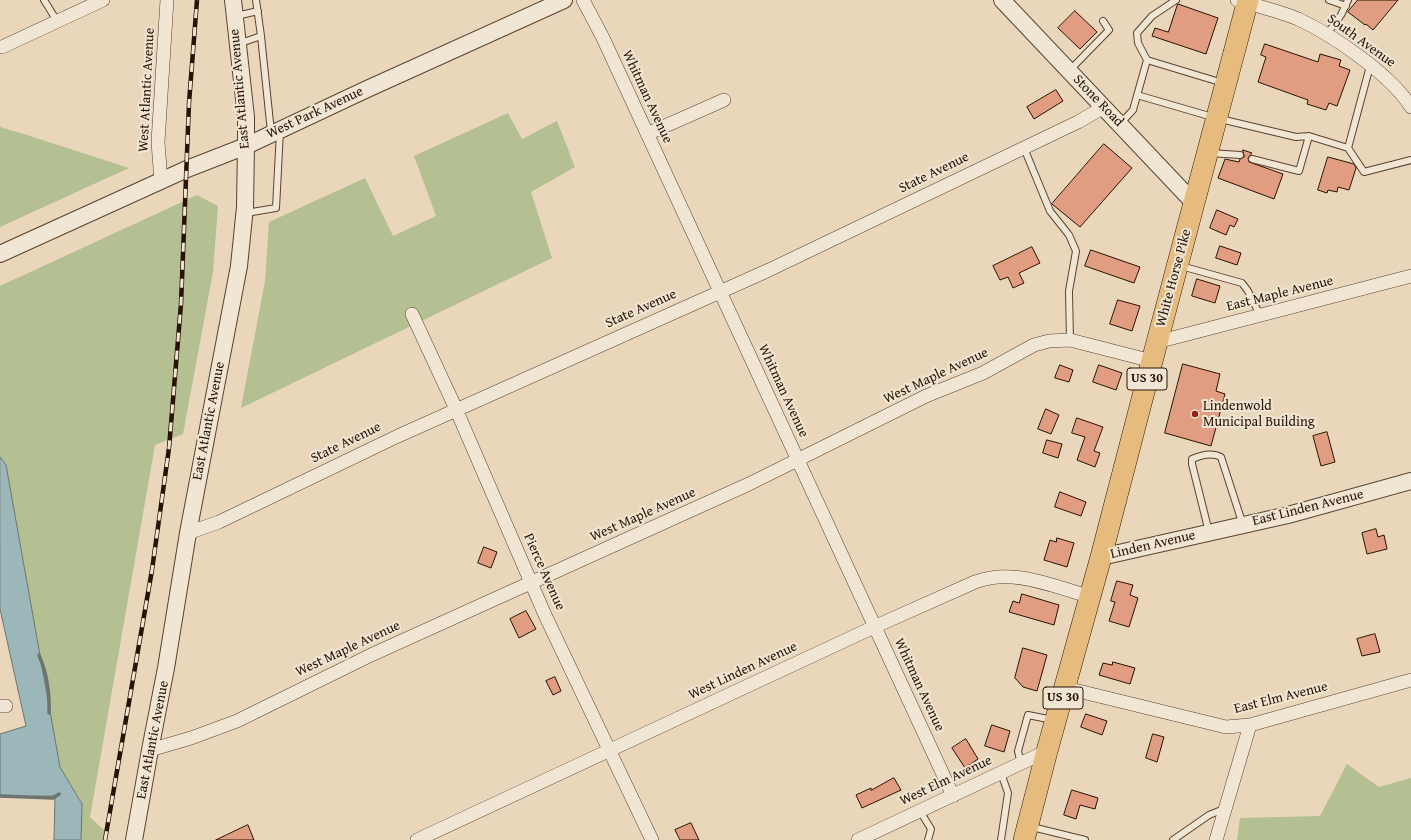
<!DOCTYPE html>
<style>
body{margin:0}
canvas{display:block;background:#ead7bb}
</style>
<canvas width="1411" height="840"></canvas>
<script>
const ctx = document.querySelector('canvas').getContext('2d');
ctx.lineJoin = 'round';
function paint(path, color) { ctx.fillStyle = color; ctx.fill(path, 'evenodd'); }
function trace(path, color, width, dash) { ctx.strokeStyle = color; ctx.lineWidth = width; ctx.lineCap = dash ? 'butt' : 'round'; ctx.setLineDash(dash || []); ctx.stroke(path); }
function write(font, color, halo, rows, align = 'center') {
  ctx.font = font + ' "Gentium Book Plus",serif'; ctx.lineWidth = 4; ctx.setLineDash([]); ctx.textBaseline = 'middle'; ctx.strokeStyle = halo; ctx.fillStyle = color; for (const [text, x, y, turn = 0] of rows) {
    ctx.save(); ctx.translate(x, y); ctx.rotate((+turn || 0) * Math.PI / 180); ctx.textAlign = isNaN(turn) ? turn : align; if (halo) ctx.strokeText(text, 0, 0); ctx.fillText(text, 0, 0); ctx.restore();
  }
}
const green = new Path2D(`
 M508,113L522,139L557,121L575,167L531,192L552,258L241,408L265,281L269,222L365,178L393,236L436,216L414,156Z
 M0,127L24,134L129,168L0,227Z
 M197,195L218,206L213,272L183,434L155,445L90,817L107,833L106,840H81L82,804L60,767L6,466L0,457V286Z
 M1347,764L1379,787L1411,778V840H1237L1240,818L1320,816Z`);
const water = new Path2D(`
 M0,457L6,465L60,767L82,804L81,840H54L55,796L0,797V734L26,726L0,609Z`);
const stream = new Path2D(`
 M39,655C47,674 50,692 49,713
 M0,796L53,798L59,794`);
const building = new Path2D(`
 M1358,0H1398L1373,30L1366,24L1365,25L1348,12Z
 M1178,4L1218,18L1206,54L1152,36L1155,28L1168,32Z
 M1075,11L1097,32L1080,49L1058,28Z
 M1265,44L1318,62L1320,54L1341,60L1339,66L1350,70L1337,106L1329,103L1326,110L1307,104L1308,100L1258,82L1266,57L1261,55Z
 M1056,90L1063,101L1034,119L1027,107Z
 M1104,144L1132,168L1080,227L1052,204Z
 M1243,150L1252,153L1248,158L1249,162L1283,174L1274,199L1218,178L1225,159L1239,162L1240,159L1244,157Z
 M1328,157L1354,164L1356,168L1349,190L1338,187L1337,192L1328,190L1327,193L1318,190Z
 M1217,210L1238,219L1234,227L1230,225L1226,235L1210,228Z
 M1220,246L1241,253L1237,265L1216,258Z
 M1032,247L1040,263L1019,273L1024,283L1013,288L1008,277L1000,280L993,266Z
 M1091,250L1140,267L1134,283L1085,266Z
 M1197,279L1220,286L1215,303L1192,296Z
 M1118,300L1140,306L1132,331L1110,324Z
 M1183,364L1220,374L1216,391L1225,394L1211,446L1165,433Z
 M1060,365L1073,370L1069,382L1055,378Z
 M1099,365L1122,373L1116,390L1093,382Z
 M1046,409L1059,415L1051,434L1038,429Z
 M1077,418L1103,427L1094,451L1100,453L1095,467L1077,460L1085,437L1072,433Z
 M1327,432L1335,462L1321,466L1313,436Z
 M1047,440L1062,444L1058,458L1043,453Z
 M1060,492L1086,502L1081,516L1055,507Z
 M1376,529L1378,537L1384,535L1387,549L1367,554L1362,533Z
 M1057,538L1074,543L1067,567L1044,560L1050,540L1056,542Z
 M484,547L497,552L491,568L478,563Z
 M1117,581L1133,585L1130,595L1138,598L1129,627L1109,621L1115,602L1111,601Z
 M1022,594L1059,605L1054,625L1009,612L1013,601L1019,603Z
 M526,611L536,629L519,638L510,619Z
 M1375,634L1380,652L1362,656L1357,639Z
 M1023,648L1047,655L1037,691L1023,687L1015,678Z
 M1113,662L1135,668L1130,684L1099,675L1103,663L1112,665Z
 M555,677L561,691L553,695L546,681Z
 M1086,714L1107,721L1102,735L1081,727Z
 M992,725L1010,731L1004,752L985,746Z
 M1153,734L1164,737L1157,762L1146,758Z
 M966,739L978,759L965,768L952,748Z
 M894,778L901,790L862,808L856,795L871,788V790Z
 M1072,790L1098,798L1095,809L1080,805L1076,819L1064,815Z
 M691,823L699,840H680L675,830Z
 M248,825L254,840H216Z`);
const service = new Path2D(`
 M44,0L57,21
 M256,0L261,36L271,132
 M1176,0L1152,16L1137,33L1138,43L1147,60L1223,83
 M1329,0L1346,6
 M236,16L258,11
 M1327,34L1341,15L1348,0
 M238,44L261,36
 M1069,71L1109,30L1103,21
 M1137,95L1216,118L1296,137L1309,136
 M1120,124L1133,110L1147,60
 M1024,148L1050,211L1069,235L1076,251L1069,291L1070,340
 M1348,148L1370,66
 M1210,153L1240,155
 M1252,159L1299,171L1309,136L1348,148L1364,172L1411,160
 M246,213L276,208L280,131
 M1181,266L1242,283L1248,291L1260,315
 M1209,532L1192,464V459C1201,455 1212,452 1221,457L1243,525
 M1021,764L1018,751L1028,715L1053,720
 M1001,773L1008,793L1001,840
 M920,811L931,829L928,840
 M1032,827L1085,840
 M1173,840L1209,815L1224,809`);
const minor = new Path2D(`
 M583,0L603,38L953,796
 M1237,0C1257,6 1279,11 1298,19C1333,35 1391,75 1411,107
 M2,47L103,0
 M647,134L724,100
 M161,181L158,142L167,0
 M412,314L456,409L545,615L652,840
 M1157,342L1411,276
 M188,533L219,522L398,436L769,270L1078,122L1104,107
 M1066,688L1226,727L1250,725L1411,680
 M0,706H6
 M150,750L191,738L237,721L371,655L749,484L926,396L983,373L1034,345L1049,341L1070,340L1152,361
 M417,840L874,627L975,582C986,578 999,576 1012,577C1035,578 1067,590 1091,597
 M858,840L1047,751
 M1216,840L1250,725`);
const tertiary = new Path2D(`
 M1002,0L1194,203
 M0,254L187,169L246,146L365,90L564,0
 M1101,557L1288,515L1411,481
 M134,840L150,750L166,668L188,533L239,266L245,207L246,146V117L233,0`);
const trunk = new Path2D(`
 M1024,840L1047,751L1101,557L1152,361L1248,0`);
const rail = new Path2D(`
 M105,840L152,570L169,448L181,304L189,103L197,0`);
const markers = [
 [1195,414,4,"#8f2418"]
];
const shields = [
 [1147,379,40],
 [1063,698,40]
];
const shieldNames = [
 ["US 30",1147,379],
 ["US 30",1063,698]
];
const streetNames = [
 ["South Avenue",1361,41,36],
 ["East Atlantic Avenue",240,89,-95],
 ["West Atlantic Avenue",147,90,-87],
 ["Whitman Avenue",647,97,65],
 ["Stone Road",1098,101,46],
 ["West Park Avenue",315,113,-25],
 ["State Avenue",934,173,-26],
 ["White Horse Pike",1174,278,-75],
 ["East Maple Avenue",1280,294,-14],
 ["State Avenue",641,309,-24],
 ["West Maple Avenue",936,376,-25],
 ["Whitman Avenue",783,391,65],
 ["East Atlantic Avenue",209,421,-79],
 ["State Avenue",346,443,-26],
 ["East Linden Avenue",1308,508,-14],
 ["West Maple Avenue",643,515,-24],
 ["Linden Avenue",1153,545,-13],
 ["Pierce Avenue",544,572,66],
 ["West Maple Avenue",348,649,-25],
 ["West Linden Avenue",743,671,-25],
 ["Whitman Avenue",919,685,65],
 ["East Elm Avenue",1281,698,-14],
 ["East Atlantic Avenue",153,740,-79],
 ["West Elm Avenue",946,781,-25]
];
const poiNames = [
 ["Lindenwold",1203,406],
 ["Municipal Building",1203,422]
];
paint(green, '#b4bf92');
paint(water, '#9bb7ba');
trace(water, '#6d7570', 1);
trace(stream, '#6d7570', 3.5);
paint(building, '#e19d81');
trace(building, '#291201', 1);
trace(service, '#594330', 8);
trace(minor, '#594330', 14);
trace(tertiary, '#594330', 18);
trace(trunk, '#291201', 22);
trace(service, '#f1e5d3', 6);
trace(minor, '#f1e5d3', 13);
trace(tertiary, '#f1e5d3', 16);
trace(trunk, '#e5bc7e', 21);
trace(rail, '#291201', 4.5);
trace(rail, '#f1e5d3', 3, [9]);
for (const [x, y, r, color] of markers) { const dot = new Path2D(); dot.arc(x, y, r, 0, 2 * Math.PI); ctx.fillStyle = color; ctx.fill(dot); trace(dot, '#f1e5d3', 1.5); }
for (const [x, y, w] of shields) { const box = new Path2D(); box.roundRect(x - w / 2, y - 11, w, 22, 3); ctx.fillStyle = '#f1e5d3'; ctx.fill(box); trace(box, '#291201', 1); }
write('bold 13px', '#291201', null, shieldNames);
write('14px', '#291201', '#f1e5d3', streetNames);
write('14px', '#291201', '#f1e5d3', poiNames, 'left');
</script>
